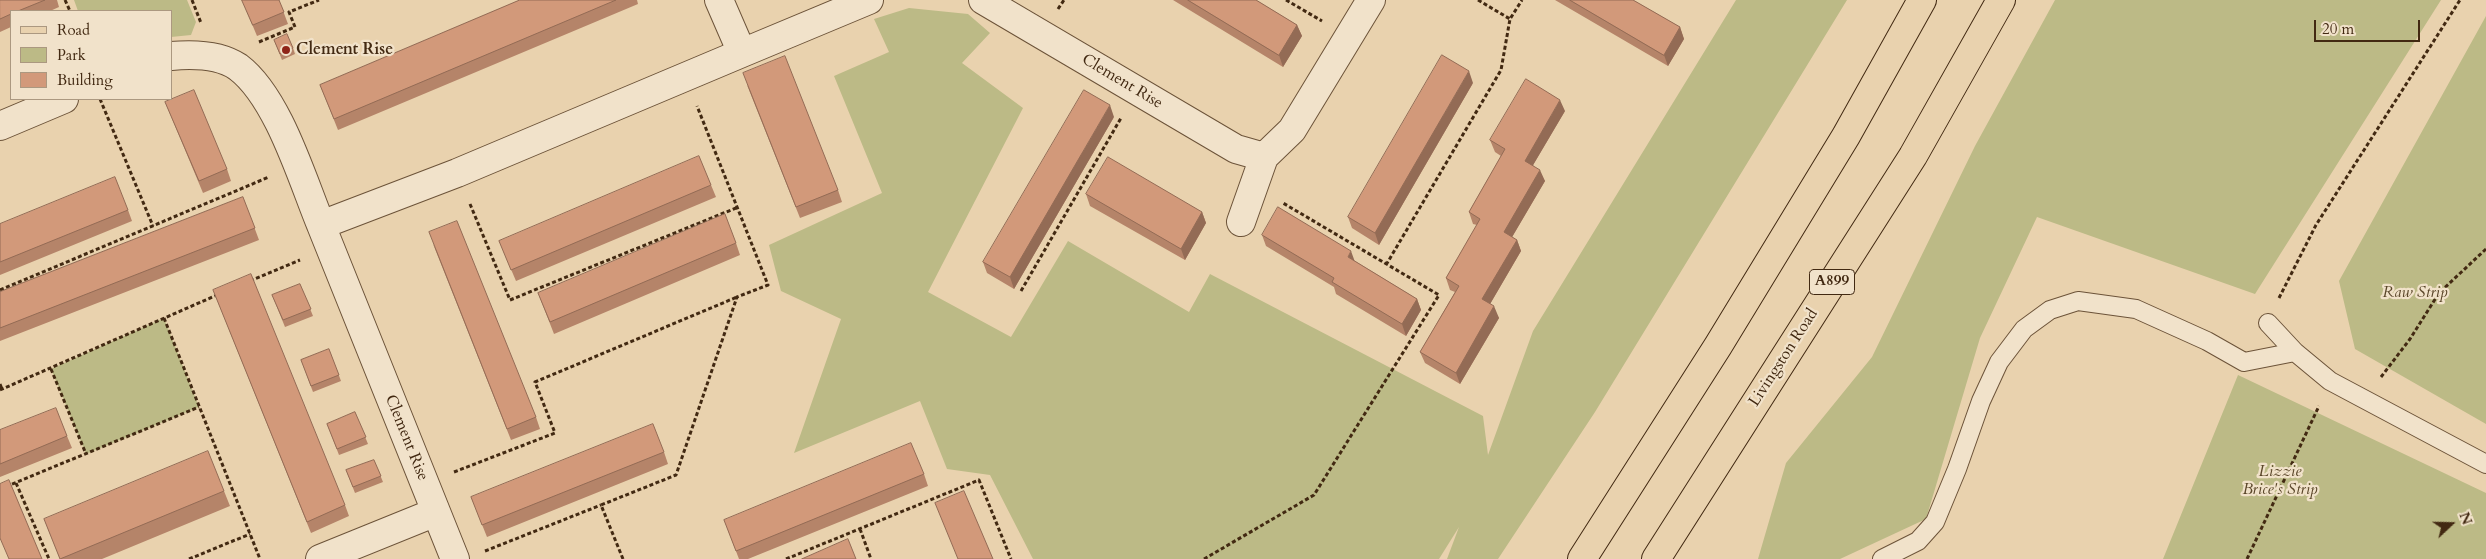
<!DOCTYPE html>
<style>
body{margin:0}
#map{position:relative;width:2486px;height:559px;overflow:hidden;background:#e9d2ae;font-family:Cardo,serif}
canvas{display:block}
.legend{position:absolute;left:10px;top:10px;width:162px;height:90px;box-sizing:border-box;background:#f1e2ca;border:1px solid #ab9880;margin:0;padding:6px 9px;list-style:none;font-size:15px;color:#422912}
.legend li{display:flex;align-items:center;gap:10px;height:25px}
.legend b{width:25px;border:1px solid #ab9880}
.north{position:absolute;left:2426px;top:499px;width:50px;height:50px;-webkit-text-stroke:4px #f1e2ca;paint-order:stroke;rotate:69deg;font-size:14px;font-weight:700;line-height:20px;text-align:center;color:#422912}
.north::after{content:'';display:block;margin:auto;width:18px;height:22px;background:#422912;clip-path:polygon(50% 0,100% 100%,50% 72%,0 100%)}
.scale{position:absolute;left:2314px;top:20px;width:106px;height:22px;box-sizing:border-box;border:2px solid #422912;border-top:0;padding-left:6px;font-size:15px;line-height:18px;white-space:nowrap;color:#422912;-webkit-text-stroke:4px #f1e2ca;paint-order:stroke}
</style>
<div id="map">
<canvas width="2486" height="559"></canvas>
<ul class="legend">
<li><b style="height:6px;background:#e9d2ae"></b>Road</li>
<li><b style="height:14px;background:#bcba86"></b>Park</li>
<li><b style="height:14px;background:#d2997a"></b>Building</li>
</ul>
<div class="north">N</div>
<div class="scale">20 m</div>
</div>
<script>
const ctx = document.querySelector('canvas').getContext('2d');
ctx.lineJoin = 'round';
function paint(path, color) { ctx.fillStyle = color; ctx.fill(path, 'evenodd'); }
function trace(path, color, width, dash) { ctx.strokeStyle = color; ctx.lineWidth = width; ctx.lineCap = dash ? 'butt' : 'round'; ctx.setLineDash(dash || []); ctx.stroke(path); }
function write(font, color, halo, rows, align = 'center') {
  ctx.font = font + ' Cardo,serif'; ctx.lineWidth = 4.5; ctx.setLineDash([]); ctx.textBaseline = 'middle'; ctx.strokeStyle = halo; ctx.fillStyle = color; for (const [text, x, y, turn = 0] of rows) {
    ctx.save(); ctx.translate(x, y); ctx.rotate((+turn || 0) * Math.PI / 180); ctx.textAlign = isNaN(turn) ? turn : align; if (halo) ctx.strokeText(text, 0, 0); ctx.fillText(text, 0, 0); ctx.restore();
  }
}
const green = new Path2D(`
 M74,0H187L196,22L191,35L171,37V11H78Z
 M1736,0H1847L1595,412L1498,559H1447L1459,527L1439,559H1033L990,475L947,469L920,401L794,453L841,319L781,291L769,245L882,193L834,76L889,52L874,19L909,8L968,14L990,33L962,63L1023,108L928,292L1011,337L1068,241L1189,312L1210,274L1483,416L1488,455L1533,331Z
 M2055,0H2441L2255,294L2037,217L1980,338L1926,519L1840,559H1758L1786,463L1872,357L1975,146Z
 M2486,16V424L2355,349L2339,281Z
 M164,318L199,407L86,454L51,369Z
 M2238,375L2486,493V559H2163Z`);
const path = new Path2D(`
 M65,0L70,11
 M192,0L201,23
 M1286,0L1322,21
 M1478,0L1510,19
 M1058,9L1064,0
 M259,42L295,27L289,12L319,0
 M100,99L153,226
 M470,204L510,300L736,208
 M1386,265L1501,70L1510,19L1522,0
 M250,281L300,260
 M0,290L269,177
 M1021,291L1121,118
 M2279,298L2316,225L2460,0
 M164,318L260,559
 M51,369L86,454
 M2381,377L2410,339L2439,293L2486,249
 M0,384L2,389
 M0,390L217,295
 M454,472L555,433L535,382L737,297
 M16,483L49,559
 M0,489L199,407
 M860,529L871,559
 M485,551L601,505
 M189,559L250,534
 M623,559L601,505L676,475L737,297L768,285L697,106
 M786,559L979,480L1011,559
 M1204,559L1314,495L1439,295L1283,203
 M2247,559L2319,406`);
const service = new Path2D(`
 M2268,323L2295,352L2330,381L2486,464
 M1882,559L1918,541L1935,522L1957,469L1981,401L1999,362L2024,329L2050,310L2078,301L2136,309L2207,341L2244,362L2295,352`);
const minor = new Path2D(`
 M719,0L742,53L869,0
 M983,0L1236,149L1264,157L1292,130L1371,0
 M171,56C193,54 219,54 238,67C278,97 302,179 321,225
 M0,126L64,99
 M1241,222L1264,157
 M320,559L436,512
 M455,559L321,225L457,173L742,53`);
const primary = new Path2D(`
 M1582,559L1718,346L1846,136L1922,0
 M1656,559L1913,156L2001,0`);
const wall = new Path2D(`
 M0,0H57L59,7L50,11H11V27L0,32Z
 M242,0H279L288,24L257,36Z
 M520,0H637L638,4L338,130L320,85Z
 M1173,0H1256L1297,25L1302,36L1283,67Z
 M1555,0H1633L1680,27L1684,39L1668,66Z
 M274,40L293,48L295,54L282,60Z
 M1473,83L1379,245L1352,228L1348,217Z
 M747,85L838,190L842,202L800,218Z
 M165,102L227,169L231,181L203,193Z
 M1565,111L1533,165L1545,181L1512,237L1517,240L1521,251L1490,304L1499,318L1460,384L1425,363L1420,352L1455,292L1450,290L1446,278L1477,225L1473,224L1469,212L1501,156L1495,152L1490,140Z
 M1114,117L1014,289L987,273L983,262Z
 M711,185L716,197L516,281L499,241Z
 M1086,194L1202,212L1206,223L1185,260L1090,206Z
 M243,197L259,240L0,341V292Z
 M128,210L132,221L0,275V224Z
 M1262,235L1355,261L1417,299L1421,310L1406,336L1336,294L1334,287L1266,246Z
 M736,243L740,255L554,334L538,293Z
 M433,244L536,417L540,429L511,440Z
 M300,284L313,316L285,327L272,295Z
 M213,290L345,505L349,516L311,533Z
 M329,349L341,381L313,392L301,360Z
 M355,412L368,444L339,455L327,424Z
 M0,430L67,436L72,448L0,477Z
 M664,452L668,464L487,537L471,497Z
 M374,460L383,482L355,493L346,470Z
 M924,474L928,486L748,559H739L724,520Z
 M224,491L230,506L102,559H60L44,519Z`);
const shadedWall = new Path2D(`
 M1297,25L1302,36L1283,67L1279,55Z
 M1680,27L1684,39L1668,66L1664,55Z
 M1469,71L1473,83L1379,245L1375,233Z
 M1560,100L1565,111L1529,172L1525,161Z
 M1110,105L1114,117L1014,289L1010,277Z
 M1540,170L1545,181L1508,244L1504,232Z
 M1202,212L1206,223L1185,260L1181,249Z
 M1517,240L1521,251L1486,311L1482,299Z
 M1351,251L1355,262L1348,257Z
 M1417,299L1421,310L1406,336L1402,324Z
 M1494,306L1499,318L1460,384L1456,373Z`);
const building = new Path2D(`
 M0,0H45L18,11H11V14L0,19Z
 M242,0H279L284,12L253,25Z
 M520,0H616L334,119L320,85Z
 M1188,0H1256L1297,25L1279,55Z
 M1570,0H1633L1680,27L1664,55Z
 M287,34L293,48L280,54L274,40Z
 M1442,55L1469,71L1375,233L1348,217Z
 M785,56L838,190L796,207L743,73Z
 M1526,79L1560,100L1525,161L1540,170L1504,232L1517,240L1482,299L1494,306L1456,373L1420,352L1459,286L1446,278L1480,219L1469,212L1505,149L1490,140Z
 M194,90L227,169L199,181L165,102Z
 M1084,90L1110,105L1010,277L983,262Z
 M699,156L711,185L511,270L499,241Z
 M1108,157L1202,212L1181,249L1086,194Z
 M115,177L128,210L0,262V224Z
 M243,197L255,228L0,328V292Z
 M1278,207L1351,251L1348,257L1417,299L1402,324L1332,282L1334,278L1262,235Z
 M725,214L736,243L550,322L538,293Z
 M457,221L536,417L507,429L429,232Z
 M251,274L345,505L307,522L213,290Z
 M300,284L311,309L283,320L272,295Z
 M329,349L339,375L311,386L301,360Z
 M56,408L67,436L0,464V430Z
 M355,412L366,437L337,449L327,424Z
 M653,424L664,452L482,525L471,497Z
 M911,443L924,474L736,551L724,520Z
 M208,451L224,491L60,559L44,519Z
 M374,460L381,476L353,487L346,470Z
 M9,480L42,559H9L0,538V484Z
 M964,491L993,559H958L935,503Z
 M848,539L856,559H802Z`);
const markers = [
 [286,50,5,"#8f2418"]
];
const shields = [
 [1832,282,45]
];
const shieldNames = [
 ["A899",1832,282]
];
const poiNames = [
 ["Clement Rise",296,50]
];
const streetNames = [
 ["Clement Rise",1122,82,31],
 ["Livingston Road",1784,358,-57],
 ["Clement Rise",406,438,68]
];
const parkNames = [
 ["Raw Strip",2415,293],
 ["Lizzie",2280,472],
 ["Brice's Strip",2280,490]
];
paint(green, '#bcba86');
trace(service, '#6c5339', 20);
trace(minor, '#6c5339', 30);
trace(primary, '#422912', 30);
trace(path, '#422912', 3, [4, 2.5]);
trace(service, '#f1e2ca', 18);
trace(minor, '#f1e2ca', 28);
trace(primary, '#e9d2ae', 28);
paint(wall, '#b58469');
paint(shadedWall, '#936b55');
paint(building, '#d2997a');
trace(building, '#936b55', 1);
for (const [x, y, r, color] of markers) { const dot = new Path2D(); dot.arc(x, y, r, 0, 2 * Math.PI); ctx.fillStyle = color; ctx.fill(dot); trace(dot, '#f1e2ca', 2); }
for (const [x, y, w] of shields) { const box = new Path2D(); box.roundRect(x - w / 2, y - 12.5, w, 25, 4); ctx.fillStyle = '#f1e2ca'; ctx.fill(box); trace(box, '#422912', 1); }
write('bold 15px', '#422912', null, shieldNames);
write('bold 16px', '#422912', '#f1e2ca', poiNames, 'left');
write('16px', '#422912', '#f1e2ca', streetNames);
write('italic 16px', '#5a4629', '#f1e2ca', parkNames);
</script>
